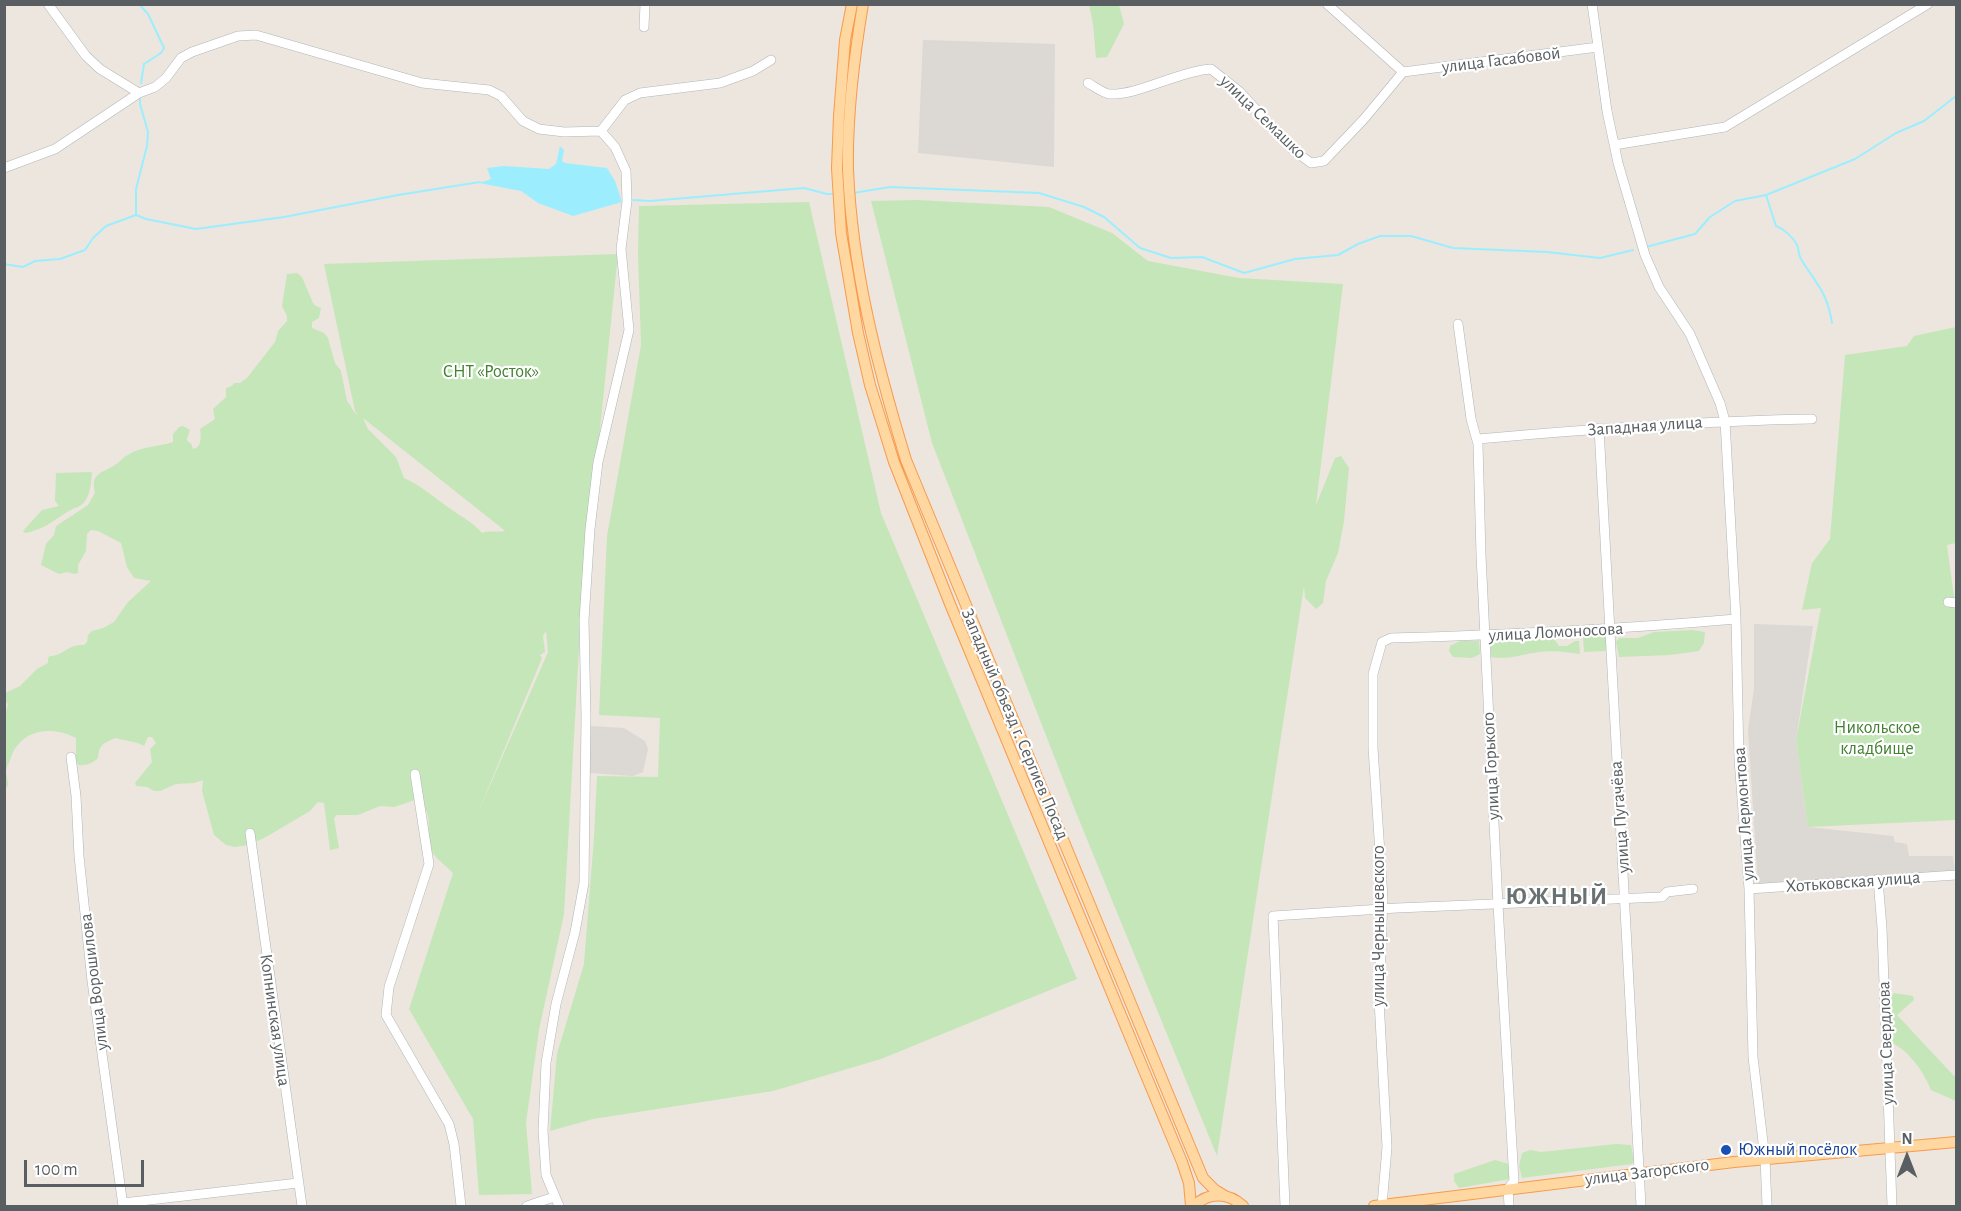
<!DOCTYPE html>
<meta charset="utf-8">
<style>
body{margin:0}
#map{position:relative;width:1961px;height:1211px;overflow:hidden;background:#ece6df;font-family:"Alegreya Sans",sans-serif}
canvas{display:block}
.frame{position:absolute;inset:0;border:6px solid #585e61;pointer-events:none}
.north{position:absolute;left:1877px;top:1127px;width:60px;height:60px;-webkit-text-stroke:4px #fff;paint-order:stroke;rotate:0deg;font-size:16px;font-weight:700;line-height:24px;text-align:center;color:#585e61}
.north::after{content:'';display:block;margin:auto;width:21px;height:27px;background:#585e61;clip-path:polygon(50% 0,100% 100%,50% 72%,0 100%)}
.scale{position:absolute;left:24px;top:1160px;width:120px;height:27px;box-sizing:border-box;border:3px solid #585e61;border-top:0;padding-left:8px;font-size:18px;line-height:21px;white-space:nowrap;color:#585e61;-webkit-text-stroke:4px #fff;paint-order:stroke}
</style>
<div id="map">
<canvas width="1961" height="1211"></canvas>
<div class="frame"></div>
<div class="north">N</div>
<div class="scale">100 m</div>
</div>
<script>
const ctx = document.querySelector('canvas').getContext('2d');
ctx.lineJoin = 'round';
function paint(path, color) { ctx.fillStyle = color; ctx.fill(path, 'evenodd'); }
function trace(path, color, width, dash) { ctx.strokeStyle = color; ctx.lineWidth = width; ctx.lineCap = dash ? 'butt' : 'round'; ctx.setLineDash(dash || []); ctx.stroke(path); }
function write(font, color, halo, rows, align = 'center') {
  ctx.font = font + ' "Alegreya Sans",sans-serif'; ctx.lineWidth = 4.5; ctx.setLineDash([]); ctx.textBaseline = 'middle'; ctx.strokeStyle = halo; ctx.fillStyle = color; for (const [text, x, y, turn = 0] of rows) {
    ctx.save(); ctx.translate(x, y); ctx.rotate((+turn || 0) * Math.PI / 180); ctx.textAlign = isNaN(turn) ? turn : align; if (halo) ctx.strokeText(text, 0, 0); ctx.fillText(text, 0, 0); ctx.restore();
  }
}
const industrial = new Path2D(`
 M923,40L1055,44L1054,167L918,153Z
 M1754,624L1813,626L1796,740L1808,827L1893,836L1895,842L1907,844L1909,856H1953L1955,872L1758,886L1748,730L1754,689Z
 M590,726L624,728L645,741L648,749L643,772L633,776L590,773Z`);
const green = new Path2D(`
 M1089,5H1119L1124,24L1107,57L1096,58L1093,24Z
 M917,200L1049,207L1112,233L1148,261L1239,278L1343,284L1316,505L1335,458L1341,456L1349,468L1344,521L1338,553L1326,581L1323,603L1316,609L1305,598L1304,586L1217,1156L1077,815L932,443L871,201Z
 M809,202L881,513L1077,979L881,1059L773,1091L593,1119L550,1131L557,1054L584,964L594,837L597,776L658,777L660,718L599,715L607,536L641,345L638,254L639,206Z
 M618,254L597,458L584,560L564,914L539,1030L526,1123L532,1194L479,1195L473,1119L409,1009L453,873C446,866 437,859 432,852C422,833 439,813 415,800L394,807L380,806L358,815H337L334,818L339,848L330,850L324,803L318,802L310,811L266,837L249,845L234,847L226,845L214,835L202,791L203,780L194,783L176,784L160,791H154L147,787L136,786L135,783L152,762L150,749L156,743L152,737H148L144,746C135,741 125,741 115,738L103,744L99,750L98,758C93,763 86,766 78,765L76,761V738C52,725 21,729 11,757C10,761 7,766 6,770C6,775 8,780 8,785L5,790L4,718L8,704L5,701V693L20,686L37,669L48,663V658L50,656C64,656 67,644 84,645L87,642L88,635L92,631L103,628L114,622L128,602L151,581L134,578L127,567L121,543L98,531L91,530L87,534L86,551L78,565V573L75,574L67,572L59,574L41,565L46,544L54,535L56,526L88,505L95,493C90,473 102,473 115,465C119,463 122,458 126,456C141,446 157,447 173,442V434L179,427L183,426L190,430L187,439L188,442L191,443L193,449C202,447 201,437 200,429L215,419L213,409L226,397V388L232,386L234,383H240L247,378L275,342L278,331L287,321V316L282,306L287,274L297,273L302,277L313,303L316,306L321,308L319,318L312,322V328L324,333L328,338L335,363L341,371L347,401C352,405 352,412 358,415L355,411L324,264ZM363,418L504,530L505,531C497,533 491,530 482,533C474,523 462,517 452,510C436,499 422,486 404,478L396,457L368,429ZM546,631L548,652L477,815L542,658L540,655L545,652L543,636Z
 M1956,327V543L1947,545L1954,597L1956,601V820L1808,827L1796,740L1821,608L1802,610L1812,563L1830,539L1845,355L1907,346L1914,336Z
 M92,472C91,482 91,491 86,500C81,508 74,507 67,512C52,522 42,530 25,533L23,531L42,510L59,506L55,501L56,473Z
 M1692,630L1705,632L1704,643L1699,651L1670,655L1619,657L1616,642L1619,638H1638L1654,632Z
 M1593,634L1606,635V651L1584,652L1583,637Z
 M1527,639H1554L1559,646H1567L1575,641H1579L1580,654C1567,652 1553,650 1540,652C1523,654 1509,660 1491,657V644L1494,641Z
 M1460,641H1479L1480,654L1472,658L1453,657L1449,651L1450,646Z
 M1894,993L1913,996L1914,1000L1897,1015L1954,1076L1956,1075V1101L1931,1090C1924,1072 1909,1051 1892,1043C1888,1029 1884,1004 1894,993Z
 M1616,1144L1631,1145L1634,1160L1632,1164L1522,1178L1519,1166L1522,1153L1530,1150L1541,1152Z
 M1495,1160L1509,1164L1510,1179L1459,1188L1454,1181V1174Z`);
const water = new Path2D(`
 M560,146L564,150L562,161L565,163L607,168L615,181L622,202L573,216L538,203L521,191L479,183L491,179L487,168L504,166L549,169L556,164Z`);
const stream = new Path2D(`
 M139,4L148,14L164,48L161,53L144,64L141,83
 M853,193L890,187L1039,193L1084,207L1104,217L1140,248L1171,258L1202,257L1244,273L1295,259L1338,255L1358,244L1380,236H1411L1453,248L1547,252L1600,258L1633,250
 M1766,195L1776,226C1784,229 1793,237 1797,245C1799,249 1798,254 1801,259C1816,284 1827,291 1832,323
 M633,200L650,201L804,188L827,194H835
 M136,215V189L147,146L148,132L140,104V96
 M1646,247L1695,234L1710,217L1735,201L1766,195L1855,159L1896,133L1924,121L1956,96
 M4,264L23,267L35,261L60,259L85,250L93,238L106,226L136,215L146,219L196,229L284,217L398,195L480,182`);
const minor = new Path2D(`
 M48,4L86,56L100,69L139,93
 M1327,4L1403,72
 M1592,4L1607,111L1618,163L1645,255L1659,287L1690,334L1720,403L1725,421L1736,619L1739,759L1749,889L1753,1057L1765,1159L1767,1206
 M644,27L645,4
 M1403,72L1598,47
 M1088,83C1095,87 1103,93 1109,94C1137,96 1179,71 1211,69L1240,92L1292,149L1311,163L1324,161L1364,119L1403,72
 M601,131L625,100L640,93L720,83L753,71L771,60
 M1614,145L1725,127L1928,4
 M4,168L55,149L139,93L155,87L166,78L181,58L192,52L238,36L256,35L422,83L489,90L501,96L523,121L539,129L564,132L601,131L615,147L626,171L627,201L621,249L629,330L598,462L590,529L584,620L586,717L584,883L575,932L556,1004L546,1063L543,1131L546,1175L559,1206
 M1458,324L1471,419L1478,444L1481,555L1498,905L1514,1181L1508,1189L1509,1206
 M1599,428L1641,1206
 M1478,439C1589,429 1700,421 1812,419
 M1948,602L1956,603
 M71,757L76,796L79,856L92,981L123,1206
 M415,774L429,864L389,987L386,1015L449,1124L454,1144L461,1206
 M250,833L302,1206
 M1878,879L1882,928L1892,1206
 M1749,889L1956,875
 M123,1203L298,1183
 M527,1206L554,1197
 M1285,1206L1273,916L1397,908L1662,897L1667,892L1693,889
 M1382,1206L1387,1147L1379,1000L1383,898L1373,748V674L1382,642L1391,638C1506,635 1621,629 1736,619`);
const major = new Path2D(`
 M852,4L845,40L839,116L837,168L841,233L858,333L870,385L894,462L950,604L1182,1162L1189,1183L1191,1206
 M863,4C854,58 847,115 848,169C852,269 877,365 906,460L1203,1178L1215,1190L1225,1196
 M1194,1206C1208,1192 1228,1192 1243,1206
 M1374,1206L1734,1162L1956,1142`);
const markers = [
 [1726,1150,6,"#1a4fb4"]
];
const streetNames = [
 ["улица Гасабовой",1501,60,-7],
 ["улица Семашко",1263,117,44],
 ["Западная улица",1645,426,-4],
 ["улица Ломоносова",1556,632,-3],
 ["Западный объезд г. Сергиев Посад",1015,724,67],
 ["улица Горького",1491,766,-93],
 ["улица Лермонтова",1744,814,-94],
 ["улица Пугачёва",1620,817,-94],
 ["Хотьковская улица",1853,882,-4],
 ["улица Чернышевского",1379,926,-90],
 ["улица Ворошилова",94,982,-97],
 ["Копнинская улица",275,1020,82],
 ["улица Свердлова",1886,1043,-92],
 ["улица Загорского",1647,1172,-7]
];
const parkNames = [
 ["СНТ «Росток»",491,372],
 ["Никольское",1877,728],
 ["кладбище",1877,749]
];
const transitNames = [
 ["Южный посёлок",1738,1150]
];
const districtNames = [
 ["ЮЖНЫЙ",1557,897]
];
paint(industrial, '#dcd8d4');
paint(green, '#c5e6b9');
paint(water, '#9ceeff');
trace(stream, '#9ceeff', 2);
trace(minor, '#b0b5b8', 10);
trace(major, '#f89a4c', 12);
trace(minor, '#fff', 9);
trace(major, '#ffd7a1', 10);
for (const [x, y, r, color] of markers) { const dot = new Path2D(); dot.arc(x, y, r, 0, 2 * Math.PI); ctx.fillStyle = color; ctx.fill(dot); trace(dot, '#fff', 2); }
write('18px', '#585e61', '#fff', streetNames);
write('18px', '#41812f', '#fff', parkNames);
write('18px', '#164399', '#fff', transitNames, 'left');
ctx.letterSpacing = '1.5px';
write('bold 24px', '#697173', '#fff', districtNames);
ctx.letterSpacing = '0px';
</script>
